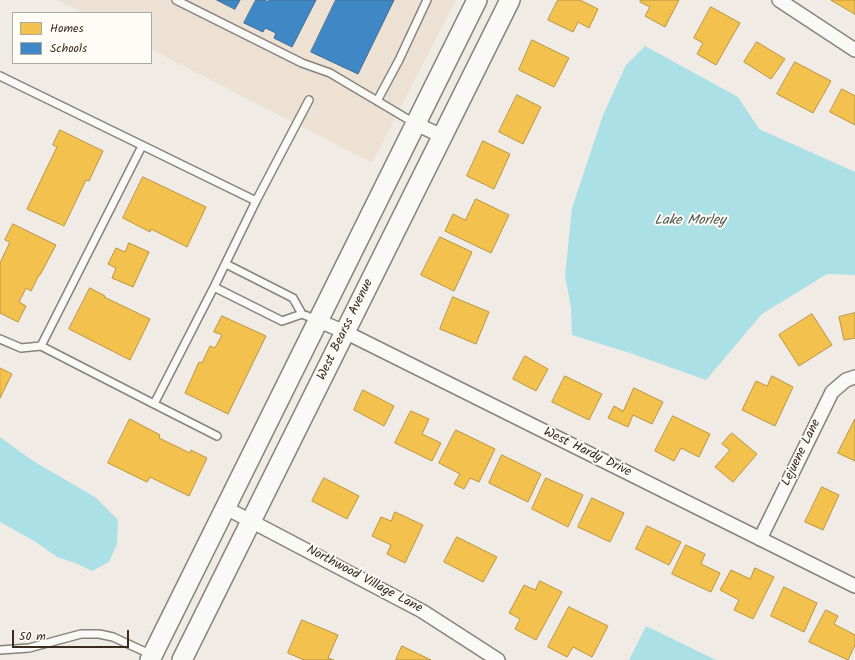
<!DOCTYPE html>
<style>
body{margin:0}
#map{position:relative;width:855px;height:660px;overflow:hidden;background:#f0ebe5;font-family:Kalam,sans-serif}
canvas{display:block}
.legend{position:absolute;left:12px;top:12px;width:140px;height:52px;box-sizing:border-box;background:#fdfcf7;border:1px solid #afa8a0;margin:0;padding:5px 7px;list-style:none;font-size:12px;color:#3b2a1e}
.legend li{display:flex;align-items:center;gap:8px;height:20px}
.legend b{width:20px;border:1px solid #afa8a0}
.scale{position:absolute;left:12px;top:630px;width:117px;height:18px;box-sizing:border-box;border:2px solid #3b2a1e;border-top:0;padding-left:5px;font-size:12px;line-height:14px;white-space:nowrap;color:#3b2a1e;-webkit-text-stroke:3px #fdfcf7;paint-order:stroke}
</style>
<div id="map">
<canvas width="855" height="660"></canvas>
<ul class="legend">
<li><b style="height:11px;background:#f2c14e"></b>Homes</li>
<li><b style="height:11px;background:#3f88c5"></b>Schools</li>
</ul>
<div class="scale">50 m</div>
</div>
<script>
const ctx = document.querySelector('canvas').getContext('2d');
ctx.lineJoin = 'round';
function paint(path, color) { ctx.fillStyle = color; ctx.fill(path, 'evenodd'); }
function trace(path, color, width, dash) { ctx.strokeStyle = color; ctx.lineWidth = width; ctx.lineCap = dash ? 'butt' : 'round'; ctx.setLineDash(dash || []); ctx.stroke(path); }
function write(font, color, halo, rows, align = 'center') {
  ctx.font = font + ' Kalam,sans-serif'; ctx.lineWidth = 4; ctx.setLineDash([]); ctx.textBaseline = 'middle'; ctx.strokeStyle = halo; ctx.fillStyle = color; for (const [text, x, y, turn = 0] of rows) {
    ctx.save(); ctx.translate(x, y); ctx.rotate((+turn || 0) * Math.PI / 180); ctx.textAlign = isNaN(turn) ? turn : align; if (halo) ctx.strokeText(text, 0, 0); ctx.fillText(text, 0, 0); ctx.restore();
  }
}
const built = new Path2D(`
 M58,0H456L372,163L151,49V13H83Z`);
const water = new Path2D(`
 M645,46L738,97L759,129L855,172V275L827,274L762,314L706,380L630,353L572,335L571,307L565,276L572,208L603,115L626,65Z
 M0,437L33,461L95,497L118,520L117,544L109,562L92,571L78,564L57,557L36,542L0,522Z
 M646,626L716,660H629Z`);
const homes = new Path2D(`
 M558,0H580L598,9L589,28L578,22L573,32L548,20Z
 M641,0H679L665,27L645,16L650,7L640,2Z
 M831,0H855V14Z
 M711,7L740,23L716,65L697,54L703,43L694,38Z
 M532,40L569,58L554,87L519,70Z
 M757,42L785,59L771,79L744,62Z
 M795,62L831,81L813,113L777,94Z
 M842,89L855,96V125L830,112Z
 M517,95L541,107L523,144L499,132Z
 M60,130L103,151L89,181L86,180L64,226L27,209L57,147L53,145Z
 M483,141L510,154L494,189L467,176Z
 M143,177L206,207L187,247L151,229L150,232L123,218Z
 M476,199L509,215L491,253L445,231L453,214L465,220Z
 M13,224L56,245L40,275H39L31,291L26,288L19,302L26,306L18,322L0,313V263L10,242L5,240Z
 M440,237L472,252L454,291L421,275Z
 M129,243L149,252L133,287L112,278L116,268L108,264L116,248L125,252Z
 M90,288L105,296L104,297L150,319L130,360L69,329Z
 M453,297L489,312L476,344L440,329Z
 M855,313V338L844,340L839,317Z
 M812,314L832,345L799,366L779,335Z
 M222,316L266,336L228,414L185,393L199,362L202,363L210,346L215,348L222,335L214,332Z
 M525,356L548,369L536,391L513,379Z
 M0,368L12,374L0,398Z
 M565,376L602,394L589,420L552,402Z
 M772,376L793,387L775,426L742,410L756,381L767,386Z
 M634,388L663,402L652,424L633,415L628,427L608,418L614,406L623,411Z
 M363,390L394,406L384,426L354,410Z
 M411,411L429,419L422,434L441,443L432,461L395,443Z
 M673,416L710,434L699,457L681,448L674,461L655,451Z
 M130,419L160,435L159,438L190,453L191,450L207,458L189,496L150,477L147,482L108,463Z
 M855,419V461L838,453Z
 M456,430L495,449L479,482L470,478L464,489L454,484L460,474L439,463Z
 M732,433L757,454L733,482L715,467L730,450L722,444Z
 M502,455L541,474L528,502L489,483Z
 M324,478L359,496L347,519L312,501Z
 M546,478L583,495L568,527L532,509Z
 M822,487L839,495L823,530L805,522Z
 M592,498L624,513L610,542L578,527Z
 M395,512L423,525L405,563L387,554L391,545L372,536L381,517L391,521Z
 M647,526L681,542L669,565L636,549Z
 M457,537L497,557L483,582L444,562Z
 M686,545L705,554L701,564L720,573L711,592L672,574Z
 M755,568L774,577L753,619L734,610L739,600L720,590L731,570L750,579Z
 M540,581L562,592L536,640L515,629L520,619L509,613L524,585L535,590Z
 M784,587L817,603L804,632L771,616Z
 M569,607L608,626L592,657L573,647L567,657L548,647Z
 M826,610L838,616L834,624L855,635V645L848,660L809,642Z
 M302,620L338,635L328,658L334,660H304L288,653Z
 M402,646L431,660H396Z`);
const schools = new Path2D(`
 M217,0H240L235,9Z
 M256,0H265L268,2L269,0H316L292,47L274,38L276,33L265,28L263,32L244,23Z
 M336,0H394L358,74L311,52Z`);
const service = new Path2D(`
 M176,0L302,63L330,73L416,124
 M0,76L256,201L214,287L154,404L41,346L21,348L0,339
 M377,101L399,60L427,0
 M256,201L309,100
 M226,264L293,298L302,314L317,320
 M214,287L282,321L302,314
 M41,346L142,146
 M154,404L217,436
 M0,650L29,648L81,634H99L113,637L152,655`);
const minor = new Path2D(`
 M779,0L855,50
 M416,124L442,136
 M319,321L345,332L855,586
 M226,508L422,611L498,660
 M760,539L832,392L846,380L855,377`);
const secondary = new Path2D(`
 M150,660L477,0
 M182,660L510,0`);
const streetNames = [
 ["West Bearss Avenue",346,330,-64],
 ["West Hardy Drive",587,453,26],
 ["Lejuene Lane",802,453,-64],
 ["Northwood Village Lane",364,580,28]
];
const waterNames = [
 ["Lake Morley",690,222]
];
paint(built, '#ede1d3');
paint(water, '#aae0e6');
paint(homes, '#f2c14e');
trace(homes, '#bb9440', 1);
paint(schools, '#3f88c5');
trace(schools, '#3e6c93', 1);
trace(service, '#88827c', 10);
trace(minor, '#88827c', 16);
trace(secondary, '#88827c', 22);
trace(service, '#f9f9f6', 7);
trace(minor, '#f9f9f6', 13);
trace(secondary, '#f9f9f6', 19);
write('13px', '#3b2a1e', '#fdfcf7', streetNames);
write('italic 14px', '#4f5650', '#fdfcf7', waterNames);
</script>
